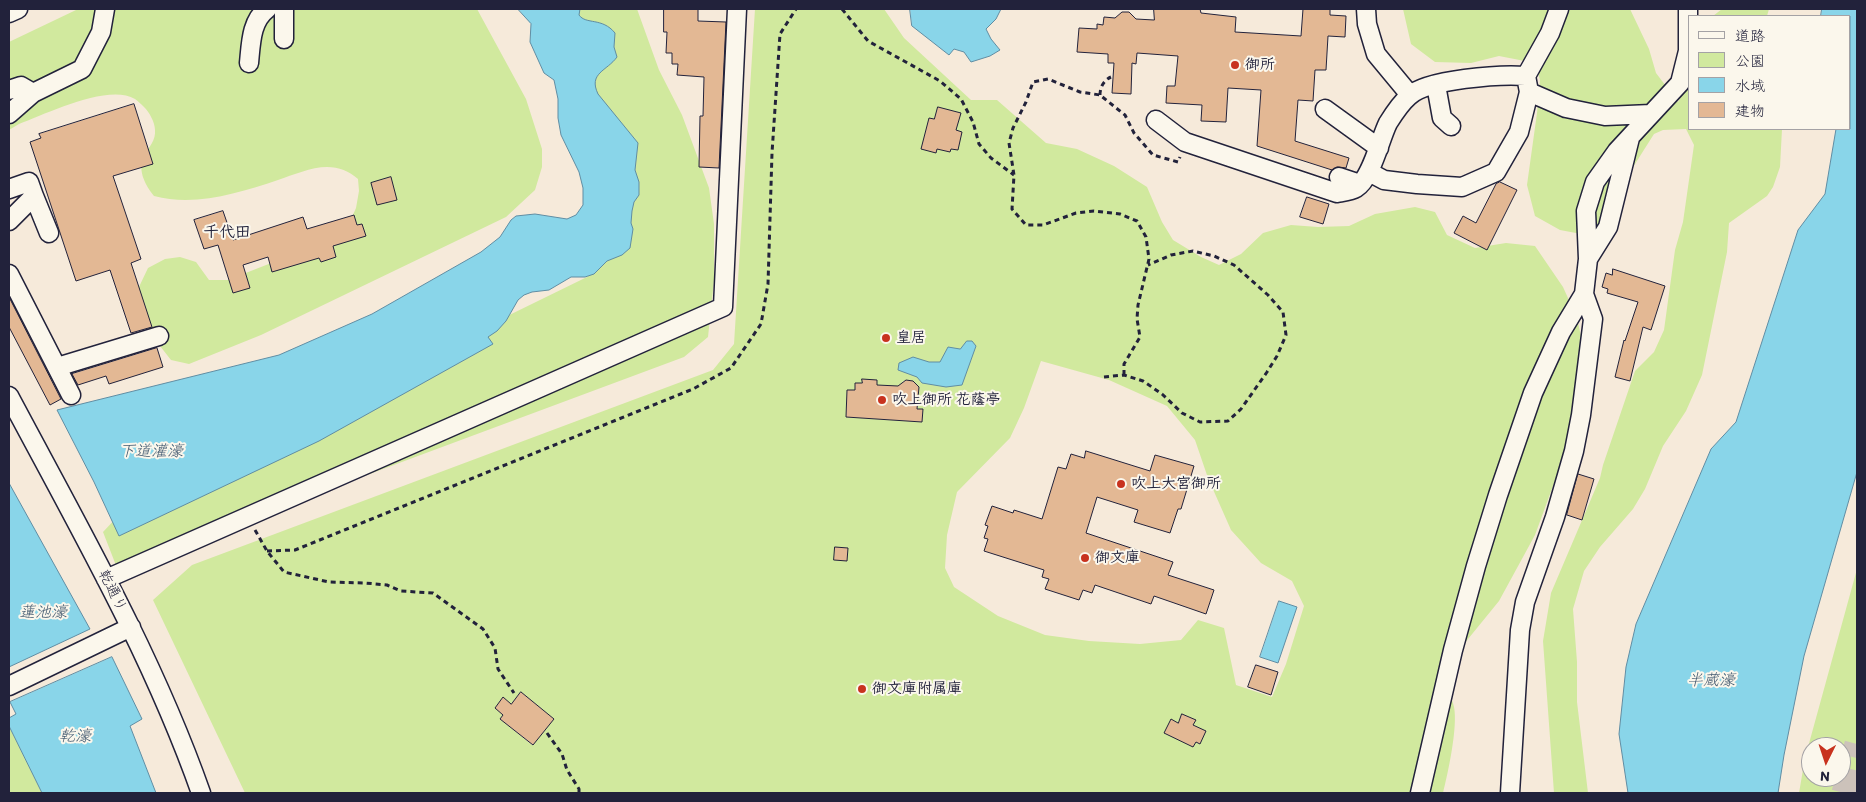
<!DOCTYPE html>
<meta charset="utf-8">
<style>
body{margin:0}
#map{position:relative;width:1866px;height:802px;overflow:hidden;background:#f6eada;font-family:Itim,"Klee One",sans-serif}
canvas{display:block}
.frame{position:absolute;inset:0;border:10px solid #22223b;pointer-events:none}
.legend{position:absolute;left:1688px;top:15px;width:162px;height:115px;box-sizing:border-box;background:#fbf7ec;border:1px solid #a4a2a5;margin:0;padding:6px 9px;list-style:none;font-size:15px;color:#22223b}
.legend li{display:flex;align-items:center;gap:10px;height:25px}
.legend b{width:25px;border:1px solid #a4a2a5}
.north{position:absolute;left:1801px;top:737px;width:50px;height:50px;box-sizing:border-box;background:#fbf7ec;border:1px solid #a4a2a5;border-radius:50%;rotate:184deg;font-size:14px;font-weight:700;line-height:20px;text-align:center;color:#22223b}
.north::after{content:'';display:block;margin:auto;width:18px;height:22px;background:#c8321e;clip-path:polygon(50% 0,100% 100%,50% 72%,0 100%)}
</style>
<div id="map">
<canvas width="1866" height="802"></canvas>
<div class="frame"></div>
<ul class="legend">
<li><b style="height:6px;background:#fbf7ec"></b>道路</li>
<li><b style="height:14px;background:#d1e99e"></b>公園</li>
<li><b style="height:14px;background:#89d5e9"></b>水域</li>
<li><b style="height:14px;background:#e3b894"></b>建物</li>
</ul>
<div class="north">N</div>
</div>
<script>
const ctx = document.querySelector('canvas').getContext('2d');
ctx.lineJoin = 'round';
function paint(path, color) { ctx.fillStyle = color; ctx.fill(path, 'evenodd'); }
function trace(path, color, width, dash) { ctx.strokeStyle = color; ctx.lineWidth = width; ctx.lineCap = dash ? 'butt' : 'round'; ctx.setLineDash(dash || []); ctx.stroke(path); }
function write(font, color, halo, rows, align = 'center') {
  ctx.font = font + ' Itim,"Klee One",sans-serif'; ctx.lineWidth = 4; ctx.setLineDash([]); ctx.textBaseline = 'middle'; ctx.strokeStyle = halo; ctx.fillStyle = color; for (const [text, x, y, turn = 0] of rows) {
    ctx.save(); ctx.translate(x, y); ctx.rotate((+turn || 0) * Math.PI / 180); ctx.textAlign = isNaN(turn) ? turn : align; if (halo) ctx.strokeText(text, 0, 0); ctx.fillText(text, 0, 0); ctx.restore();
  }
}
const green = new Path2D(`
 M87,9H477L526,99L542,149V167L535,190L506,217L261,335L189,364L171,360L153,337L143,321L138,289L148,268L165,259L180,257L196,262L209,280H228L327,241L348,226L356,208L359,191L358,179C349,171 339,167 327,167C311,167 293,175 278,180C239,193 195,207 154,196C145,185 136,168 145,154C149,147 156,140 155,130C155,122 149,112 144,107C141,104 138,101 135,99C108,83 46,114 19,124L9,130V42L76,10Z
 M562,9H637L659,70L682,115L709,188L714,224V280L708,337L684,357L117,568L103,532L118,516L444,347L587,277L618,250Z
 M755,9H884L904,38L971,100H997L1046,143L1077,149L1114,166L1147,187L1162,222L1173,240L1201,257L1219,265L1241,254L1263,233L1291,225L1318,227L1349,226L1375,214L1415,207L1435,212L1447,235L1475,248L1506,243L1535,246L1563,287L1577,318L1586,359L1582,395L1557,475L1535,535L1499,601L1464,644L1442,678C1446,687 1452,697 1454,707C1458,727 1448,773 1443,793H245L153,600L192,565L713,370L734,344ZM1041,361L1109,380L1167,406L1195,440L1208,478L1231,530L1261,563L1292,581L1304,606L1286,664L1272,697L1236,685L1224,628L1198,620L1181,640L1140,644L1089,641L1045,635L998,616L954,587L945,568L947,535L957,492L1010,438L1024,408ZM862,380L877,385L900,387L903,381H913L919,387L917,409H923L922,422L846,417L847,390H855V383H862ZM521,692L554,719L532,745L500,719L503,715L495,708L503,698L511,704Z
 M1403,9H1630L1649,49L1656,73L1678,102L1690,79V129H1782L1780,167L1773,187L1767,196L1729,223L1727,252L1702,375L1686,411L1663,446L1645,489L1633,509L1600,547L1584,571L1573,609L1577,662V702L1588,793H1554L1543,641L1551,593L1600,478L1603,465L1635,371L1654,352L1664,330L1675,250L1683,222L1694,145L1686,129L1663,130L1654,134L1616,194L1607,224L1592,236L1560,230L1535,216L1527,185L1537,113L1540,80L1535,63L1499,56L1471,63L1435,62L1411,44Z
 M1722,9H1769L1767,16H1713Z
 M1857,569V793H1799L1805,758ZM1811,747H1841V777H1811Z
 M9,726L42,793H9Z`);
const water = new Path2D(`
 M518,9H580L579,15C586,25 602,17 615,33L614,47L617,57C607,71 588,73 598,94L638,143L635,170L639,182V195L634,202L632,211L631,223L633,229L630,248L622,255L607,261L594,274L585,277H571L549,290L532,292L524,295L518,300L506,321L497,331L488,337L493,344L319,441L119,536L94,482L57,410L279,355L372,314L481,252L500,237L511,220L516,216L535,214L567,219L576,215L583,205V188L579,172L561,135L558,118V99L554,80L544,73L530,42L531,24Z
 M910,9H1001L996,19L986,29L991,39L1000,50L990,56L971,62L964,52L954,49L949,55L912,26Z
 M1822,9H1857V472L1804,656L1784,755L1778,793H1628L1619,734L1626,667L1636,624L1711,449L1736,422L1798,230L1825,194L1836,129H1850V16H1821Z
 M967,341H972L976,346L962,385L946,387L922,383L917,377L898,370L899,363L913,357L929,362H940L948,347L960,349Z
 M9,483L90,629L9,667Z
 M1279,601L1297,607L1278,663L1260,657Z
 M112,657L142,719L130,726L156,793H42L9,726V718L16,714L10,702Z`);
const building = new Path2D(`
 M664,9H698V21L726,22L719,168L699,167L700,116H703L704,77L677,75L678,64H672V53H666L667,32H664Z
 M1154,9H1200L1201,13L1236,17L1235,32L1301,36L1303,9H1330V15L1346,16L1345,37L1328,36L1326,70H1315L1313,101L1298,100L1295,141L1349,158L1346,168L1337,167L1332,170L1257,146L1261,90L1228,88L1226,122L1201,121L1202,105L1166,103L1167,86H1175L1178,56L1137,53L1136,64L1132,63L1131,94L1112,93L1114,63H1108V54L1077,52L1079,28L1097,29V24L1103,25L1104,17L1115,18L1122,12H1129L1136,19L1154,20Z
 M134,104L153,164L113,176L141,259L131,263L152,327L131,333L110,270L76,281L30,142L41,138L39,134Z
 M938,107L961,113L956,130L962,132L958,150L951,149L950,152L937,149L936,153L921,149L929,118L934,119Z
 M391,177L397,200L377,205L371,183Z
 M1500,182L1517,190L1487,250L1454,233L1463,216L1476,223L1496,184Z
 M1307,197L1329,204L1323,224L1300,217Z
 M223,211L233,240L303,217L307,229L354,215L357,225L362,224L366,236L333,246L336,257L321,262L319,258L272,272L268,257L243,265L250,288L233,293L218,245L204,249L194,220Z
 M1613,269L1665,286L1651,330L1643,327L1630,381L1615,377L1624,340L1625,341L1638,302L1607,293L1608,289L1602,287L1606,273L1612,275Z
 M9,297L61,399L50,405L9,327Z
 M157,348L163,367L109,384L106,376L78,385L72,374Z
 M862,379L877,380V385L898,386L906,380L913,381L919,387L917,409H923L922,422L846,417L847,390H855V383H862Z
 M1086,451L1150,471L1155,455L1194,466L1181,509H1178L1170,533L1134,522L1138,510L1097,497L1086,533L1173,562L1168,575L1214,590L1206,614L1154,596L1151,604L1095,585L1092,593L1083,590L1079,600L1045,589L1049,579L1042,577L1044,570L984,551L988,539L984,538L988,526L985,525L992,506L1013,513L1014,510L1042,519L1058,467L1066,469L1071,454L1084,458Z
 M1578,474L1594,479L1582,520L1567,515Z
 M835,547L848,548L847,561L834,560Z
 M1256,665L1278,672L1271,695L1248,687Z
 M521,692L554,719L533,745L500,719L503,715L495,708L503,697L511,704Z
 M1182,714L1196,720L1193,725L1206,731L1200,744L1196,742L1193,747L1164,733L1171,719L1178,723Z`);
const highwayTunnel = new Path2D(`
 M1844,793L1857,744`);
const path = new Path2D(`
 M842,9L868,41L940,81L961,99L973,122L979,144L991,158L1014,175
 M1100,95C1100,87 1104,80 1111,77
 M1124,375V364L1140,337L1137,319L1138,305L1149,259L1146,237L1137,221L1120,214L1094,211L1076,213L1043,225H1026L1012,209L1014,175L1009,143L1013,128L1026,102L1033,82L1048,79L1080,92L1100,95L1125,115L1134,133L1153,155L1178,162L1180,157
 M1104,377L1124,375L1143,381L1162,394L1182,413L1200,422L1228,421L1241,409L1267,372L1277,356L1286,335L1283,312L1268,295L1234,265L1214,256L1193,251L1171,255L1148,265
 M255,530L267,551L284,572L329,582L365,583L387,585L401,591L433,593L483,629L495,648L498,669L514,693
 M267,551L295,550L693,389L731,368L761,324L768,284L772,153L780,34L796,9
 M547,733L562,754L567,770L579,789V793`);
const minor = new Path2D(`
 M1366,9L1367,24L1376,54L1410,95
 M9,13L18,9
 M284,39V9
 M249,63C251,43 251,21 267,9
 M1526,76L1550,33L1559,9
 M1436,85L1442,118L1451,126
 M9,90L21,86L33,93
 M1529,92L1566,108L1605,116L1651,114
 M1325,109L1379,148
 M9,114L33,93L82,69L101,32L105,9
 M1156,120L1185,142L1337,193C1342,192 1351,191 1356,188C1371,179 1380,139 1388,123C1393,115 1402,102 1409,96C1427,79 1501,74 1526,76L1529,92L1519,132L1496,172L1462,187L1417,184L1384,180L1369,172
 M1339,177L1360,184
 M9,189L29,182L34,196L9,221
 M34,196L49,233
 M1588,259L1608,227L1630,138
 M9,274L71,395
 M57,367L159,336
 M9,396C78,526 152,654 201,793
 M106,579L723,307L737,9
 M9,686L131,627
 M1420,793L1453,650L1476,566L1498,495L1533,393L1561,332L1584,294L1588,259L1586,211L1595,182L1617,151L1680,83L1688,51V9
 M1510,793L1520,630L1525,602L1555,517L1574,451L1581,415L1593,319L1584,294`);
const markers = [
 [1235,65,5,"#c8321e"],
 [886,338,5,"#c8321e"],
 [882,400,5,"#c8321e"],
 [1121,484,5,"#c8321e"],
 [1085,558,5,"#c8321e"],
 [862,689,5,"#c8321e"]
];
const poiNames = [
 ["御所",1245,65],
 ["皇居",896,338],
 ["吹上御所 花蔭亭",892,400],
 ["吹上大宮御所",1131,484],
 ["御文庫",1095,558],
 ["御文庫附属庫",872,689]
];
const streetNames = [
 ["乾通り",112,591,63]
];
const neighbourhoodNames = [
 ["千代田",227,233]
];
const waterNames = [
 ["下道灌濠",151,452],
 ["蓮池濠",43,613],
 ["半蔵濠",1711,681],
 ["乾濠",75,737]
];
paint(green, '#d1e99e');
paint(water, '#89d5e9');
trace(water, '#608da3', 1);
paint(building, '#e3b894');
trace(building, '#22223b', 1);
trace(highwayTunnel, '#ccc2ba', 25, [25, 12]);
trace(minor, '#22223b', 21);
trace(path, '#22223b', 3, [5, 4]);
trace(minor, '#fbf7ec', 18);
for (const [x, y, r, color] of markers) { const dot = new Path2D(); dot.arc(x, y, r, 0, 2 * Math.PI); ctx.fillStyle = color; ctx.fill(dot); trace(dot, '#fbf7ec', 2); }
write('bold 15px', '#22223b', '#fbf7ec', poiNames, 'left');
write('15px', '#22223b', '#fbf7ec', streetNames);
write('bold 16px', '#22223b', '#fbf7ec', neighbourhoodNames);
write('italic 16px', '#41586f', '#fbf7ec', waterNames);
</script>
